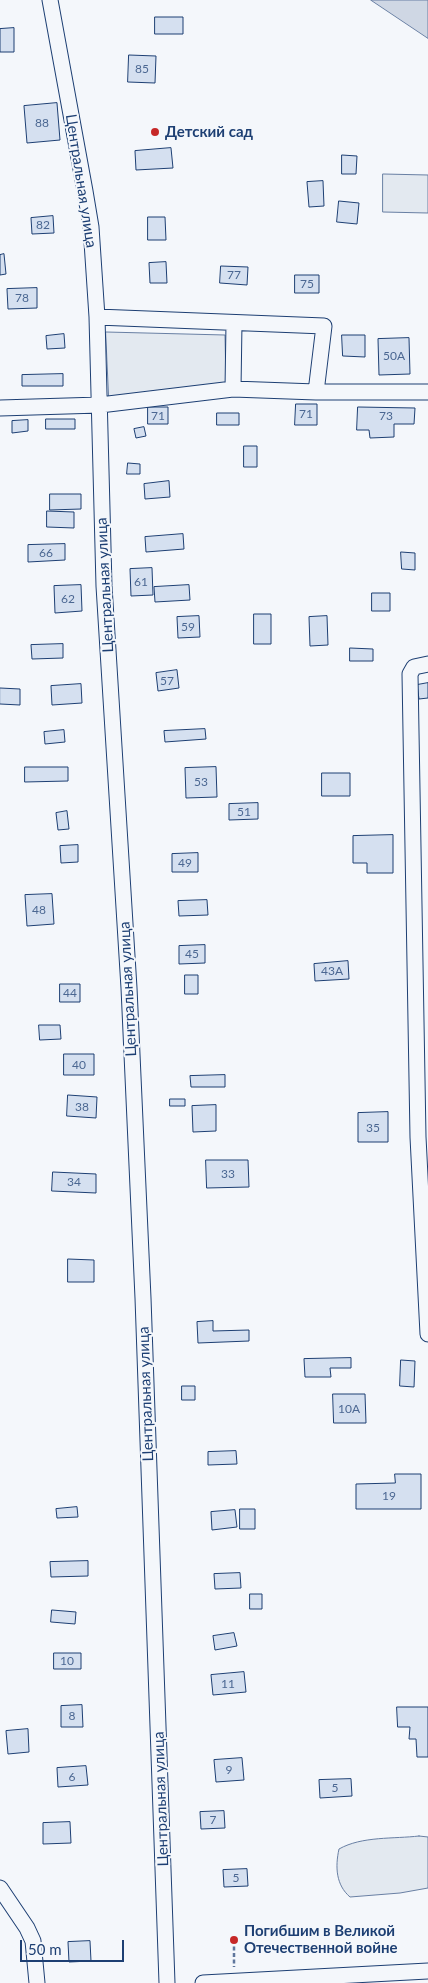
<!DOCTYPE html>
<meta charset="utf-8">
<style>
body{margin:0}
#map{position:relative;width:428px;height:1983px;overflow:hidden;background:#f4f7fb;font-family:Lato,sans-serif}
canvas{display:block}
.scale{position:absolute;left:20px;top:1940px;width:104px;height:22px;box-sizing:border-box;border:2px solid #1d3f73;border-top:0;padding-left:6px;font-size:15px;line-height:18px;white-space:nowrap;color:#1d3f73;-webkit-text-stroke:4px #f4f7fb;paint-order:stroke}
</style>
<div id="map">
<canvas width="428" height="1983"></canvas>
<div class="scale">50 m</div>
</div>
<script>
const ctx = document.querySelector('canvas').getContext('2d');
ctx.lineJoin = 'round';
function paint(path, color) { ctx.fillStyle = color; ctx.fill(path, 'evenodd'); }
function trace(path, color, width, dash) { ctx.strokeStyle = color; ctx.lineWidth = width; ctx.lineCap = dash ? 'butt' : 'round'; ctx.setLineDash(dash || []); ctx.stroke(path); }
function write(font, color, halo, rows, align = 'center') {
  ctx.font = font + ' Lato,sans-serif'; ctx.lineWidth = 4; ctx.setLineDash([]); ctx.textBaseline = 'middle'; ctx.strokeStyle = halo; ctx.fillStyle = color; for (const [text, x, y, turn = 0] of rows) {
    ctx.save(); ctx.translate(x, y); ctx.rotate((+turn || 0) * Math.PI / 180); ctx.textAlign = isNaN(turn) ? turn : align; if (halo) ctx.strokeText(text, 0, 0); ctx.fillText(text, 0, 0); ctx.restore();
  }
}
const green = new Path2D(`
 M383,174L428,175V213L383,212Z
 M106,332L225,335L226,384L109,397Z
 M419,1836L428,1837V1888L400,1893L350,1897C336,1885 335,1867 339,1849C362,1836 394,1839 419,1836Z`);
const water = new Path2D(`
 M371,0H428V38Z`);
const building = new Path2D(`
 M155,17H183V34H155Z
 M14,28V52H0V29Z
 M129,55L156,56L155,83L128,82Z
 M57,103L60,140L27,143L24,106Z
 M171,148L173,168L136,170L135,151Z
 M342,155L357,156L356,174H342Z
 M323,181L324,206L309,207L307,182Z
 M339,201L359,203L357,224L337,222Z
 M53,216L54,233L32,234L31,218Z
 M148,217H165L166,240H148Z
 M4,254L6,274L0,275V255Z
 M166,262L167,283H150L149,263Z
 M221,266L248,267L247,285L220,283Z
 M295,275H319V293H295Z
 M37,288V308L8,309L7,289Z
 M64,334L65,348L47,349L46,336Z
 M342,335H365V357L343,356Z
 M409,338L410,374L379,375L378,339Z
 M63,374V386H22V375Z
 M296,404H317V425H295Z
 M148,407H168V424H148Z
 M358,407L415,408L414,424H394V437L370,438L369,430H357Z
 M217,413H239V425H217Z
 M46,419H75V429H46Z
 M28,420V431L12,433V421Z
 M144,427L146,436L136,438L134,429Z
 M244,446H257V467H244Z
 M128,463L140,464V474H127Z
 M169,481L170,497L145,499L144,484Z
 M50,494H81V509L50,510Z
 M47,511L74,512V528L47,527Z
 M183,534L184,549L146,552L145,537Z
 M65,544V560L28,562V545Z
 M401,552L415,553V570L402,569Z
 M152,568L153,595L131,596L130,569Z
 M81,585L82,611L55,613L54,586Z
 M189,585L190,600L155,602L154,587Z
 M372,593H390V611H372Z
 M254,614H271V644H254Z
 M199,616L200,637L178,638L177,617Z
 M327,616L328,645L310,646L309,617Z
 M63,644V658L32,659L31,645Z
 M350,648L373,649V661H350Z
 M177,670L179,688L158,691L156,673Z
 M428,683V698L419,699L417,685Z
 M81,684L82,703L52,705L51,686Z
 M0,688L20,689V705L0,704Z
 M205,729L206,739L165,742L164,731Z
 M64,730L65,742L45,744L44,732Z
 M25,767H68V781L25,782Z
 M216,767L217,797L186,798L185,768Z
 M322,773H350V796H322Z
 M258,803V819L229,820V804Z
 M67,811L69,829L58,830L56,813Z
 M393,835V873H367V863H353V836Z
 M78,845V862L61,863L60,846Z
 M198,853V872H172V854Z
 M52,894L54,924L27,926L25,895Z
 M207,900L208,915L179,916L178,901Z
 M205,945V963L179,964V946Z
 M348,961L349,979L315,981L314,964Z
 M185,975H198V994H185Z
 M60,984H80V1002H60Z
 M39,1025H60L61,1039L40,1040Z
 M64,1054H94V1075H64Z
 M225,1075V1087H191L190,1076Z
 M68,1095L97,1097L96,1118L67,1116Z
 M170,1099H185V1106H170Z
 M216,1105V1131L193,1132L192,1106Z
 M388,1112V1142H358V1113Z
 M206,1160H248L249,1187L207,1188Z
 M53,1172L96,1174V1193L52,1191Z
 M68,1259L94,1260V1282H68Z
 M213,1321V1331L249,1330V1341L198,1343L197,1322Z
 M351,1358V1368H330L331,1377H305L304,1359Z
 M401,1360L415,1361L414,1387L400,1386Z
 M182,1386H195V1400H182Z
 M333,1394H365L366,1423H334Z
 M236,1451L237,1464L208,1465V1452Z
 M395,1474H421V1509H356V1484L395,1483Z
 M77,1507L78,1517L57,1518L56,1509Z
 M240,1509H255V1529H240Z
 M235,1510L237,1527L212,1530L211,1512Z
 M88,1561V1576L51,1577L50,1562Z
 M240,1573L241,1588L215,1589L214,1574Z
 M250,1594H262V1609H250Z
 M52,1610L76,1612L75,1624L51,1622Z
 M234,1633L237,1646L215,1650L213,1636Z
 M54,1653H81V1669H54Z
 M244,1672L246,1692L213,1695L211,1675Z
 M82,1705L83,1727H61V1706Z
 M397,1707H428V1757H417L416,1739H409L410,1727H398Z
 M28,1729L29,1752L8,1754L6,1731Z
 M242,1758L244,1780L216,1782L214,1760Z
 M86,1766L88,1785L58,1787L57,1768Z
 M351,1779L352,1796L320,1798L319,1780Z
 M224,1811L225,1828L201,1829L200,1812Z
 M70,1822L71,1843L43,1844V1823Z
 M247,1869L248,1886L224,1887L223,1870Z
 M90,1941L91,1961L69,1962L68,1942Z`);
const path = new Path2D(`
 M234,1940V1967`);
const minor = new Path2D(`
 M50,0L85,191L91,227L97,317L104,586L129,988L143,1298L167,1983
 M97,317L324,326L316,392
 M233,389L234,323
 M0,408L100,405L233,389L316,392H428
 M428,664L414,667L410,674L418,1137L428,1334
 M0,1888L27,1928L33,1941L37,1983
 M203,1983L428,1971`);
const markers = [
 [155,132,5,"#c62828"],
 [234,1940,5,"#c62828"]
];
const numberNames = [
 ["85",142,69],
 ["88",42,123],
 ["82",43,225],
 ["77",234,275],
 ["75",307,284],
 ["78",22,298],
 ["50А",394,356],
 ["71",306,414],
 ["71",158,416],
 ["73",386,416],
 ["66",46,553],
 ["61",141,582],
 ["62",68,599],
 ["59",188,627],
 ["57",167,681],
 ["53",201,782],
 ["51",244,812],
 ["49",185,863],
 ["48",39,910],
 ["45",192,954],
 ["43А",332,971],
 ["44",70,993],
 ["40",79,1065],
 ["38",82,1107],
 ["35",373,1128],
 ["33",228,1174],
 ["34",74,1182],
 ["10А",349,1409],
 ["19",389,1496],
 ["10",67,1661],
 ["11",228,1684],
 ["8",72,1716],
 ["9",229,1770],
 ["6",72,1777],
 ["5",335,1788],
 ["7",213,1820],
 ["5",236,1878]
];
const poiNames = [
 ["Детский сад",165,132],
 ["Погибшим в Великой",244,1931],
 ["Отечественной войне",244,1948]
];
const streetNames = [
 ["Центральная улица",81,181,81],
 ["Центральная улица",105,585,-93],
 ["Центральная улица",128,989,-93],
 ["Центральная улица",146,1394,-92],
 ["Центральная улица",161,1799,-92]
];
paint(green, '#e3e9f0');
trace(green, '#687fa3', 1);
paint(water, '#cfd7e4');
trace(water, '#687fa3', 1);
paint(building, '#d5e0f0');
trace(building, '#1d3f73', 1);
trace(minor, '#1d3f73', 17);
trace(path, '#5e769c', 2.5, [4, 2.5]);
trace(minor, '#f4f7fb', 15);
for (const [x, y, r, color] of markers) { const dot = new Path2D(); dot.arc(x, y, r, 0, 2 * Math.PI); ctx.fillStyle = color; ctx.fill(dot); trace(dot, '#f4f7fb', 2); }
write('12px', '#4b6792', null, numberNames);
write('bold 15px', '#1d3f73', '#f4f7fb', poiNames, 'left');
write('15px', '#1d3f73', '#f4f7fb', streetNames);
</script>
